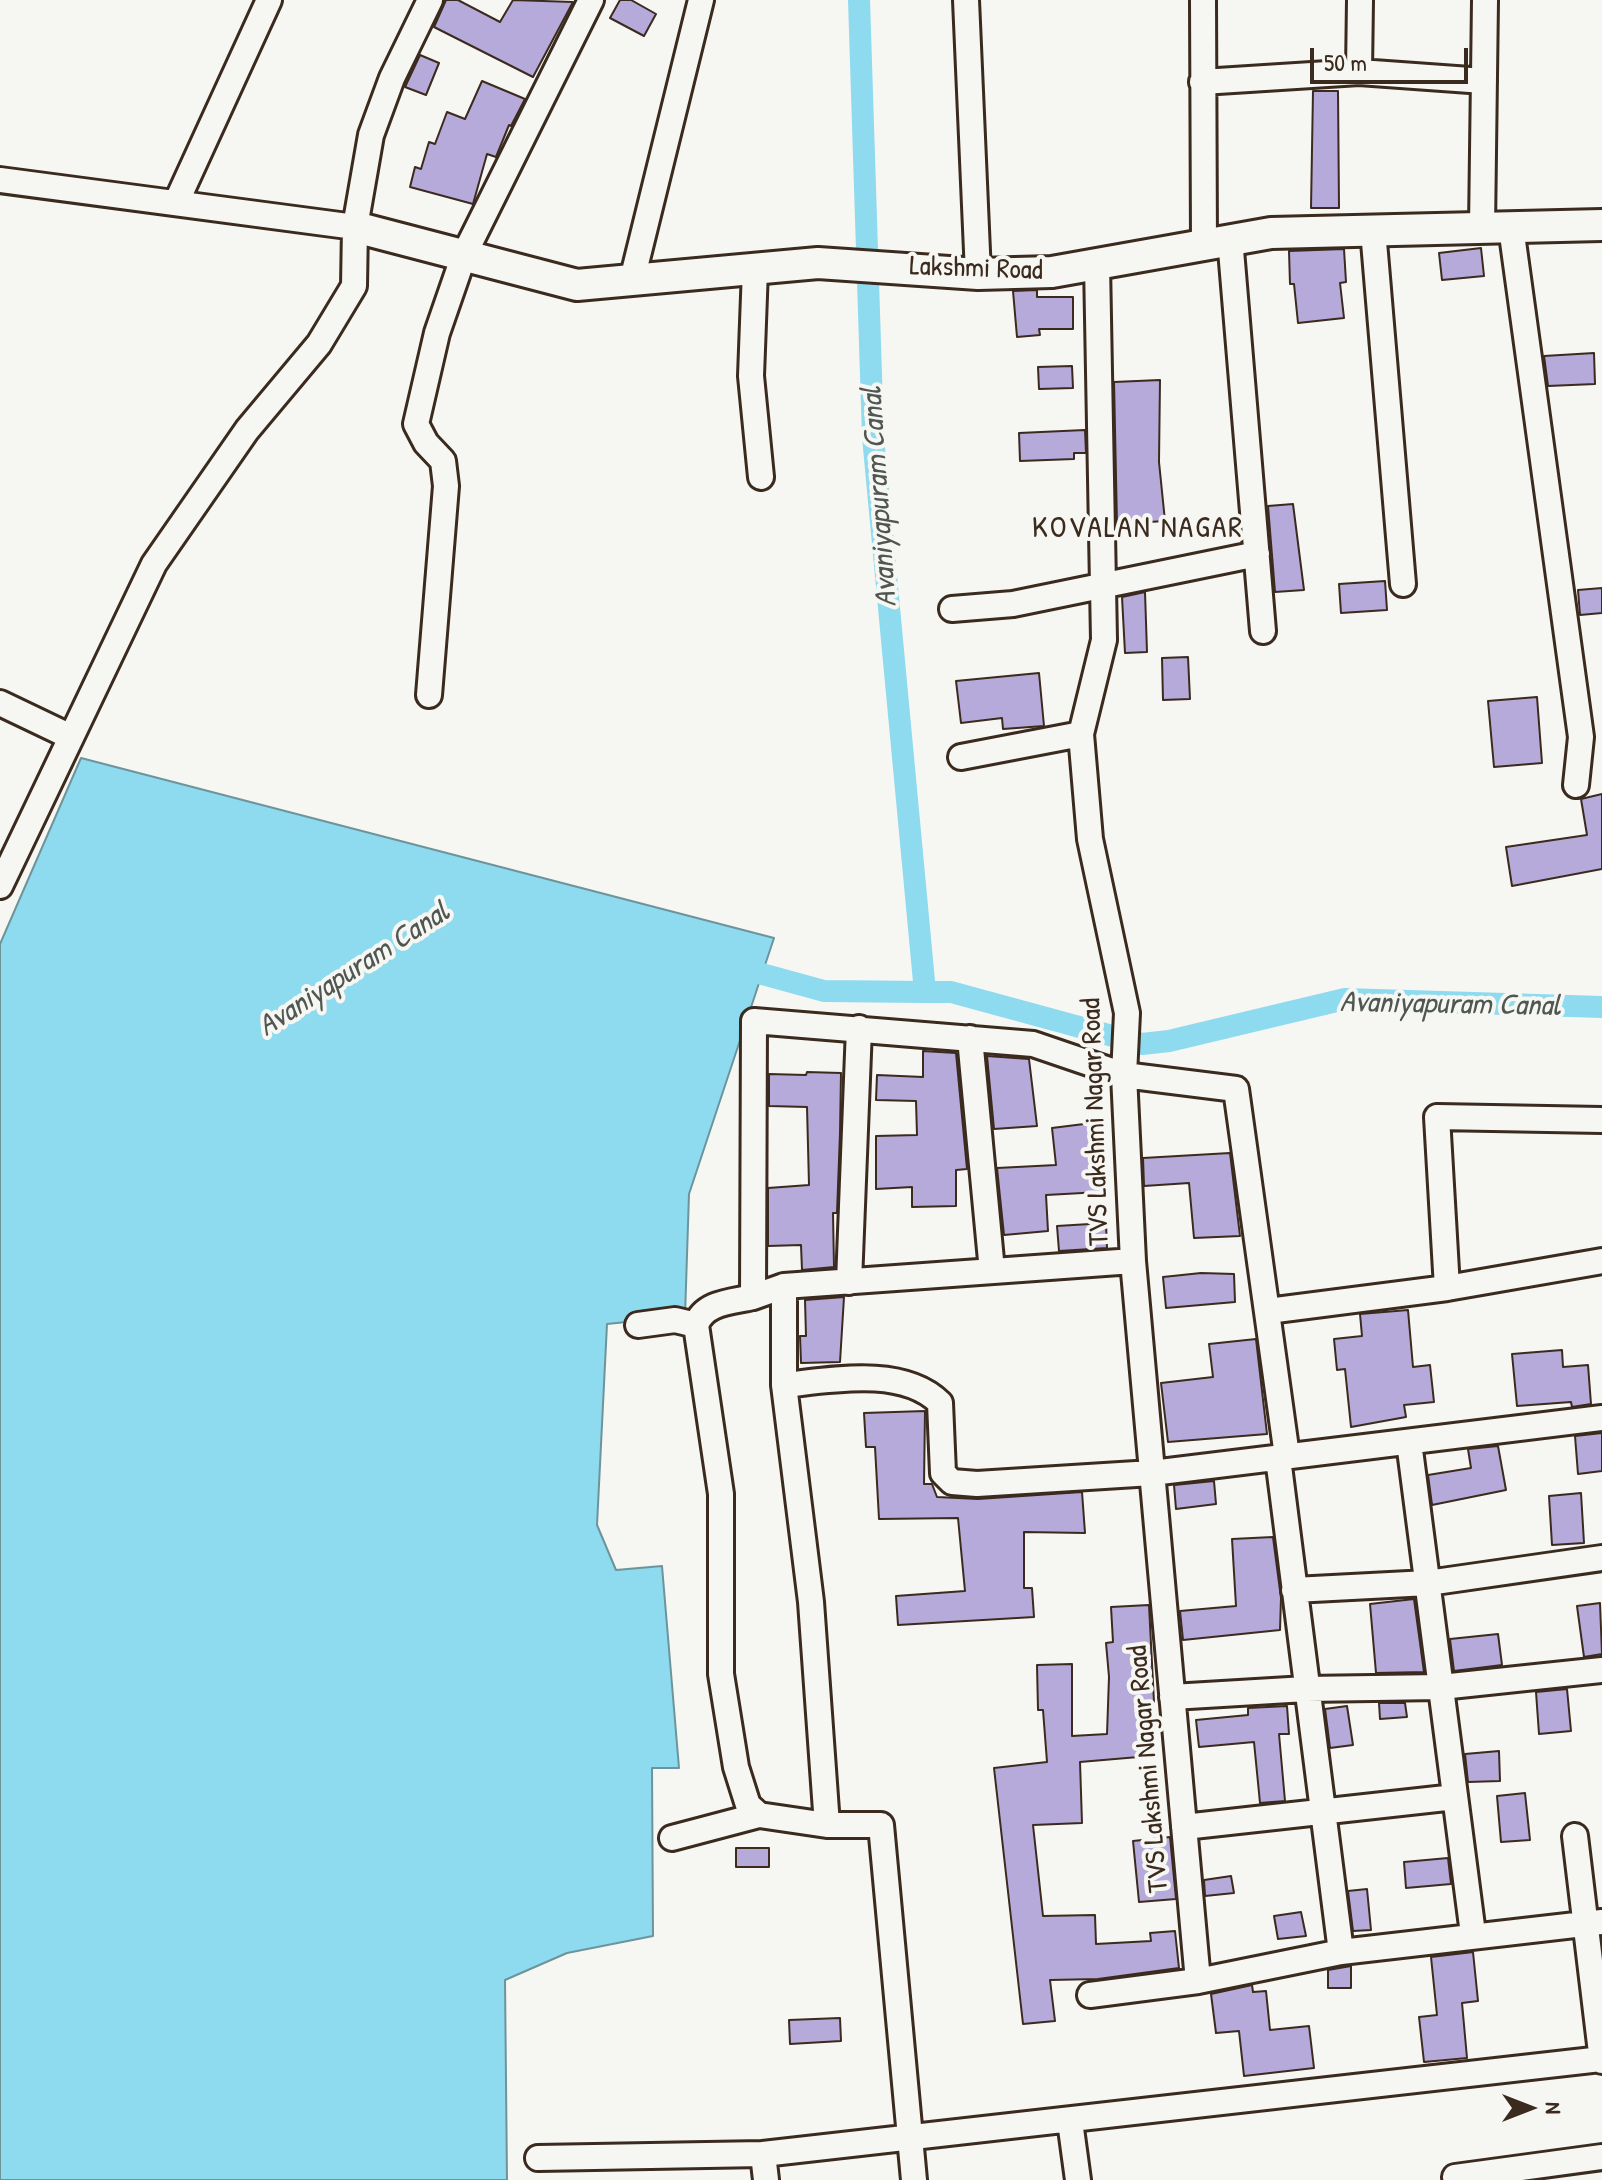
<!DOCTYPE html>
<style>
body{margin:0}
#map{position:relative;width:1602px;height:2180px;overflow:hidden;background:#f6f6f2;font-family:"Patrick Hand",sans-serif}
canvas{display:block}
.north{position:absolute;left:1490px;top:2068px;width:80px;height:80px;-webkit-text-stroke:6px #f6f6f2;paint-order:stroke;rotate:90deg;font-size:22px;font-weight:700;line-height:32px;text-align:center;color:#3b2a1e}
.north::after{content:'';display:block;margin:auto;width:28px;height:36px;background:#3b2a1e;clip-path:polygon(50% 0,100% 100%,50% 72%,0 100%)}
.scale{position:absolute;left:1310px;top:48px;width:158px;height:36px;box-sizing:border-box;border:4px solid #3b2a1e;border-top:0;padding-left:10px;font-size:24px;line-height:28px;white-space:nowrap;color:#3b2a1e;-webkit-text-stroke:6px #f6f6f2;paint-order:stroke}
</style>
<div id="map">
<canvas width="1602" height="2180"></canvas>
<div class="north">N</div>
<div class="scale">50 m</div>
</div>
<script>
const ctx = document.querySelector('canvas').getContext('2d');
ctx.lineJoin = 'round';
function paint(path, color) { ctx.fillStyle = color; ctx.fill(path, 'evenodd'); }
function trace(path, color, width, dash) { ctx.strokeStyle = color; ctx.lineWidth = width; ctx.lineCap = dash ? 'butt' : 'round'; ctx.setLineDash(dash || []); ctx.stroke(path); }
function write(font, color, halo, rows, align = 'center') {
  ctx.font = font + ' "Patrick Hand",sans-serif'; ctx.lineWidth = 8; ctx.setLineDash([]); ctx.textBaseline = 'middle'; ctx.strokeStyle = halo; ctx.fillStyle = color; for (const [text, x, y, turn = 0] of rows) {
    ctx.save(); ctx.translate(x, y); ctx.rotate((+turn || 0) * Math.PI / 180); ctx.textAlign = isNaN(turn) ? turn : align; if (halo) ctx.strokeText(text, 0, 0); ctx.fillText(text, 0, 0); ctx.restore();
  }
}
const water = new Path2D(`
 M81,758L774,938L689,1194L685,1316L607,1324L597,1525L616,1570L662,1566L679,1768H652L653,1936L567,1953L505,1980L507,2180H0V944Z`);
const canal = new Path2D(`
 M859,0L873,437L925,992H951L1142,1044L1169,1041L1345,999L1602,1007
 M733,966L824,991L925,992`);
const building = new Path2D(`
 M446,0H458L500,22L513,0L573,2L533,77L434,27Z
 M620,0H631L656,14L644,36L610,18Z
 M420,55L439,63L426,95L405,87Z
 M482,81L525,99L511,126L509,125L496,157L487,154L473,204L410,187L415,167L421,169L429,142L435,144L447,112L465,119Z
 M1313,91H1338L1339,208H1311Z
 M1481,248L1484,276L1442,280L1439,253Z
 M1344,249L1346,282L1340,283L1344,318L1298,323L1294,284H1290L1289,251Z
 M1037,290V297H1073V329H1039L1040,335L1017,337L1013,291Z
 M1594,353L1595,384L1548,386L1544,356Z
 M1072,366L1073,388L1039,389L1038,367Z
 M1160,380L1159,462L1165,521L1117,524L1114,382Z
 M1085,430L1086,453H1074V459L1020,461L1019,433Z
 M1293,504L1304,590L1275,592L1268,506Z
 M1385,581L1387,610L1341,613L1339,584Z
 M1602,588V613L1580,615L1578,590Z
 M1145,592L1147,652L1125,653L1122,597Z
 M1188,657L1190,699L1163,700L1162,658Z
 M1039,673L1044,726L1003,729L1002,718L961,723L956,681Z
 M1537,697L1542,763L1494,767L1488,701Z
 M1602,794V869L1512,886L1506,847L1587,835L1581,799Z
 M923,1051L956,1053L967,1169L956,1170V1206L912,1207V1187L876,1189V1136L917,1135L916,1101L876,1100L877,1075L923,1077Z
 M987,1056L1029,1059L1037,1126L994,1129Z
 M807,1072L841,1073L840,1133L837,1213H833L834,1267L802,1270L801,1245L768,1246V1188L809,1185L807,1107L769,1106V1074L806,1075Z
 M1100,1122L1101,1192L1046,1195L1048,1231L1004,1235L997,1168L1056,1165L1052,1128Z
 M1230,1153L1240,1236L1194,1238L1189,1183L1144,1186L1143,1158Z
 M1106,1223L1107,1248L1059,1251L1057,1226Z
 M1201,1273L1234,1274L1235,1302L1166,1308L1163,1277Z
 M844,1297L840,1362L801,1363L800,1336H806L805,1300Z
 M1408,1310L1413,1367L1430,1365L1434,1402L1404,1405L1406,1417L1351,1427L1345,1369L1337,1370L1334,1339L1362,1336L1360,1314Z
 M1256,1339L1267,1434L1168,1442L1161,1383L1213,1377L1209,1344Z
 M1562,1350L1563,1367L1588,1365L1591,1404L1572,1407L1571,1402L1517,1406L1512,1354Z
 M925,1411L924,1484H932L937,1497L978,1499L1082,1492L1085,1533L1024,1532V1588H1032L1034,1617L898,1625L896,1596L965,1591L958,1518L879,1519L875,1447H866L864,1413Z
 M1602,1433V1471L1578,1474L1575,1436Z
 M1498,1446L1506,1490L1432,1505L1428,1475L1471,1468L1468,1449Z
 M1214,1481L1216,1504L1176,1509L1174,1485Z
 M1581,1493L1584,1543L1552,1545L1549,1496Z
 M1273,1537L1281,1598L1280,1630L1183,1640L1180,1611L1236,1606L1232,1539Z
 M1414,1599L1424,1672L1376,1673L1370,1604Z
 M1600,1603L1602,1654L1584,1657L1577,1606Z
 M1149,1605L1154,1702H1149L1150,1756L1080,1762L1082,1823L1033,1825L1043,1916L1095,1915L1096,1944L1151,1941L1150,1933L1175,1931L1179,1968L1098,1979L1050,1980L1055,2021L1023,2024L994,1768L1047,1762L1043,1710H1038L1037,1665L1072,1664V1736L1107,1734L1109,1677L1106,1643L1113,1642L1111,1607Z
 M1498,1634L1502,1665L1454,1671L1450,1639Z
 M1567,1689L1571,1731L1539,1734L1536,1692Z
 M1379,1703H1405L1407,1717L1380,1719Z
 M1287,1706L1289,1734H1279L1285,1801L1260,1803L1254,1742L1199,1747L1196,1720L1248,1715V1708Z
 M1347,1706L1353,1745L1330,1748L1325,1709Z
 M1499,1751L1500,1781L1468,1782L1465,1754Z
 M1525,1793L1530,1840L1501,1842L1497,1796Z
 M1170,1837L1176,1899L1139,1902L1133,1841Z
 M736,1848H769V1867H736Z
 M1448,1858L1451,1884L1406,1888L1404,1862Z
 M1231,1876L1234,1893L1205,1896L1204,1880Z
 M1367,1889L1371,1930L1353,1931L1348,1891Z
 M1301,1912L1306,1936L1278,1939L1274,1916Z
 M1473,1952L1478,2001L1462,2003L1467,2058L1424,2062L1419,2017L1437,2015L1431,1957Z
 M1351,1966V1988H1328V1970Z
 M1252,1985L1253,1992L1266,1991L1270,2030L1309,2026L1314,2068L1244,2076L1239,2031L1216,2033L1211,1994Z
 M840,2018L841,2041L790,2044L789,2020Z`);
const minor = new Path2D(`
 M966,0L978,274
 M1203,0L1204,244
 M1360,0L1359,72L1484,81
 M1202,82L1359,72
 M0,180L355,227
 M176,203L269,0
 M1511,227L1581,737L1576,785
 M1482,228L1485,0
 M1373,230L1403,584
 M1230,238L1263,631
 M1097,264L1104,640L1081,734L1090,839L1127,1013L1124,1075L1133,1261L1198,1981
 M755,269L751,376L761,477
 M632,280L701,0
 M952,609L1013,604L1257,554
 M429,695L446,486L443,461L426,443L416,424L437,333L464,255L591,0
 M0,703L71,737
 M961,757L1081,734
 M0,886L154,564L247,430L319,344L354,286L355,227L371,135L392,78L430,0
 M970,1038L992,1271
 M849,1282L859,1028
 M784,1286L753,1297L754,1021L1033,1044L1124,1075L1236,1089L1287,1456
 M1447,1288L1437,1117L1602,1120
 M753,1297C732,1302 704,1302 696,1325L721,1494V1674L736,1767L748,1805L759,1815L827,1825
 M1268,1311L1447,1288L1602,1261
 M638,1325L675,1320L696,1325
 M784,1385C831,1380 903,1366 940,1403L943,1473L952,1482L977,1484L1152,1473L1602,1418
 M1409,1442L1473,1934
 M1278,1458L1341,1952
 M1294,1590L1428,1583L1602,1558
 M1172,1697L1306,1689L1441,1687L1602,1670
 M1184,1827L1455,1797
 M1575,1836L1602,2061
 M672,1838L759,1815
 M1090,1995L1198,1981L1341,1952L1602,1922
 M1070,2121L1078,2180
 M538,2158L763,2154
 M1455,2177L1602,2157
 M766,2180L763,2154L1602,2059
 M914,2180L881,1825H827L811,1602L784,1385V1286L1133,1261`);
const tertiary = new Path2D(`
 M355,227L577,285L818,263L978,274L1052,272L1271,233L1602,225`);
const streetNames = [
 ["Lakshmi Road",976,269,2],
 ["TVS Lakshmi Nagar Road",1096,1122,-92],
 ["TVS Lakshmi Nagar Road",1149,1769,-95]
];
const waterNames = [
 ["Avaniyapuram Canal",880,497,-94],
 ["Avaniyapuram Canal",354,970,-33],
 ["Avaniyapuram Canal",1450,1005,1]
];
const neighbourhoodNames = [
 ["KOVALAN NAGAR",1138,529]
];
paint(water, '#8edaef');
trace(water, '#6d949b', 2);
trace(canal, '#8edaef', 22);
paint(building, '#b6aada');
trace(building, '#3b2a1e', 2);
trace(minor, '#3b2a1e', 30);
trace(tertiary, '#3b2a1e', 36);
trace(minor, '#f6f6f2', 24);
trace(tertiary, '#f6f6f2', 30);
write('28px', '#3b2a1e', '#f6f6f2', streetNames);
write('italic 30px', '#505652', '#f6f6f2', waterNames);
ctx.letterSpacing = '2px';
write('30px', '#3b2a1e', '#f6f6f2', neighbourhoodNames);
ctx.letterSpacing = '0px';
</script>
